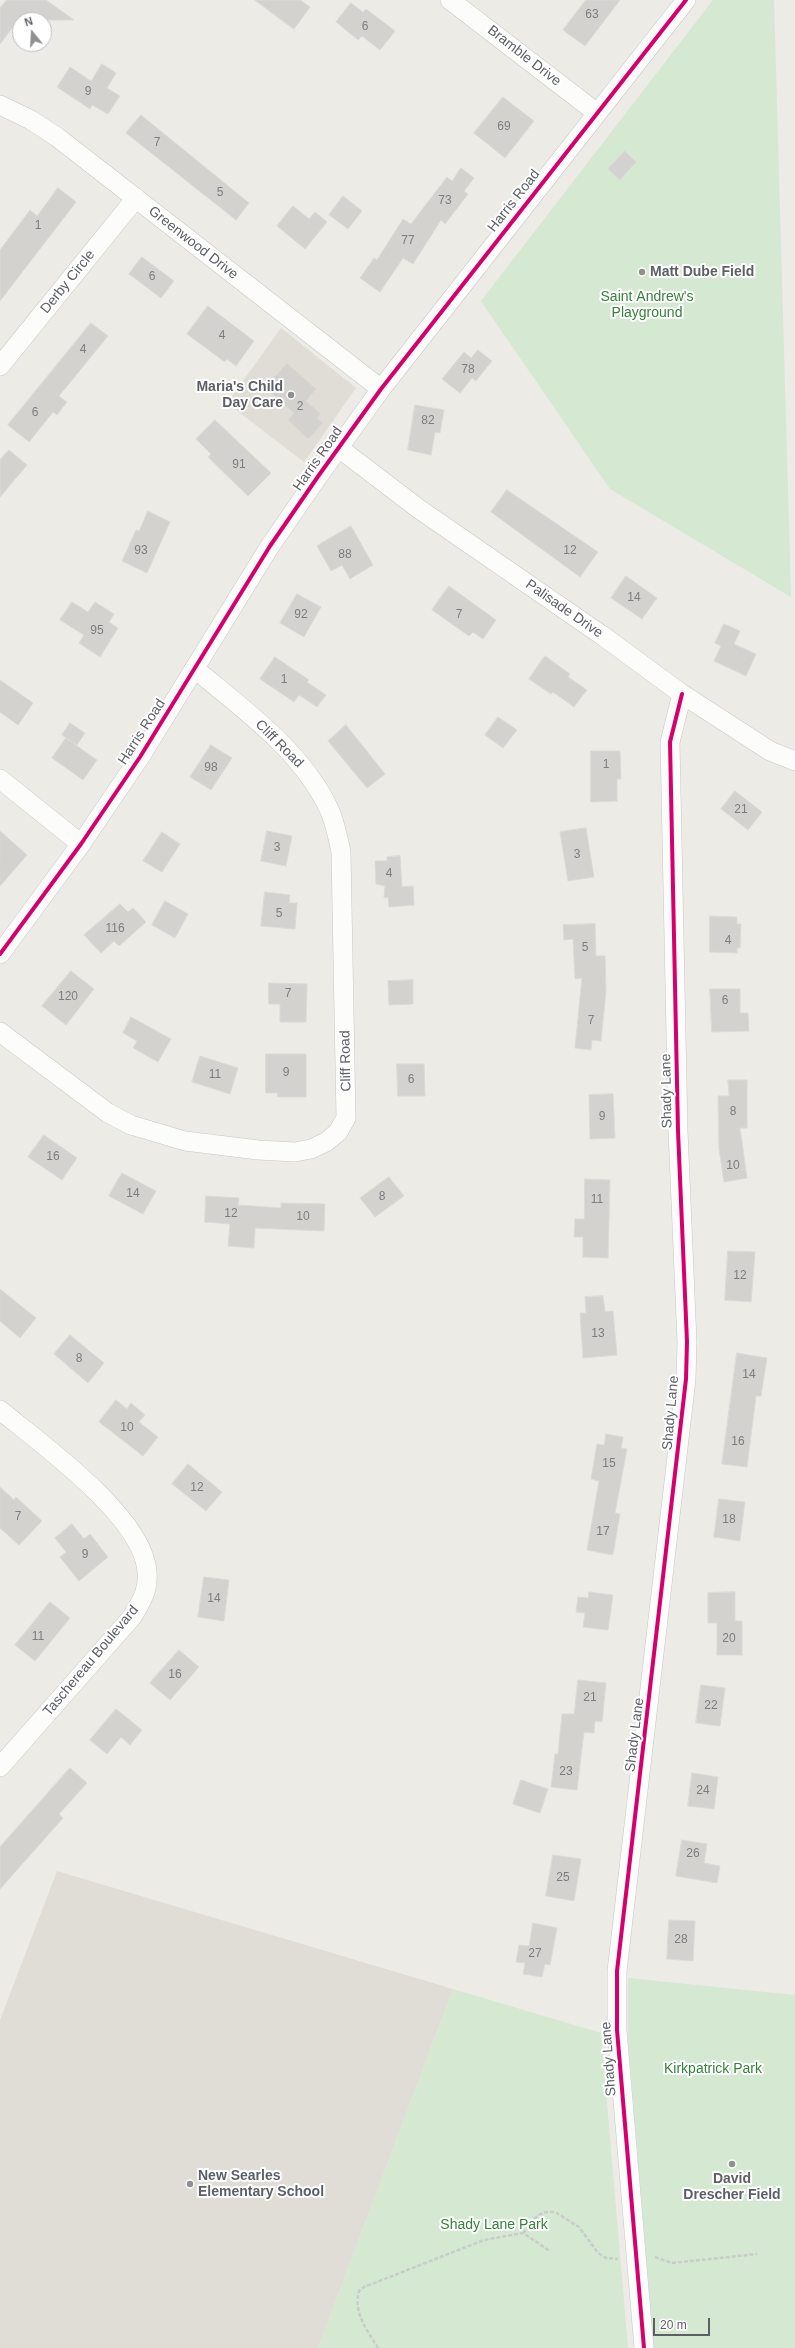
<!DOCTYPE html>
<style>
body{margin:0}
#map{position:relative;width:795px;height:2348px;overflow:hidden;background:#ecebe6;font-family:Arial,sans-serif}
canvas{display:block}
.north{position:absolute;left:12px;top:12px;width:40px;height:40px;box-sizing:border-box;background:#fff;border:1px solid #bebfc1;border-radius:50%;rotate:342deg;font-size:11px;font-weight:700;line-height:16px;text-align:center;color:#5c5f64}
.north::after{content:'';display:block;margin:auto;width:14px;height:18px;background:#8e9092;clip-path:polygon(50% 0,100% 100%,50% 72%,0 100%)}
.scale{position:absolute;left:653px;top:2318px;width:57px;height:18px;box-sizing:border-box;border:2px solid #5c5f64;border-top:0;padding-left:5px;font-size:12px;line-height:14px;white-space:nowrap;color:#5c5f64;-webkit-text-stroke:3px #fff;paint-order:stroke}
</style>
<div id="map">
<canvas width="795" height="2348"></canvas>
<div class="north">N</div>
<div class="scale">20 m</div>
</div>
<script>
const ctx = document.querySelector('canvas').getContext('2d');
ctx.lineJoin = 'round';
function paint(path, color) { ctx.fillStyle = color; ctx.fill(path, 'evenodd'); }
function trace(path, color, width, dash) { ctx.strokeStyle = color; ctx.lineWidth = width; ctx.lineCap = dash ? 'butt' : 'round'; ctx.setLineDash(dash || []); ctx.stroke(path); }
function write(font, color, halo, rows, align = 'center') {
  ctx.font = font + ' Arial,sans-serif'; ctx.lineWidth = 4; ctx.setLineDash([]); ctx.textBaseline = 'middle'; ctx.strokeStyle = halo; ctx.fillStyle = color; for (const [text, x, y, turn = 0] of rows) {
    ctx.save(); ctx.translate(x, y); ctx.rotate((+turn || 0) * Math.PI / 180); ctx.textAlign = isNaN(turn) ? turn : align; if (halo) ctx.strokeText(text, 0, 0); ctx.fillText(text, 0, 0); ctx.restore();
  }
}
const education = new Path2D(`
 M281,328L356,388L304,462L227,403Z
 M57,1871L453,1989L318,2348H0V2020Z`);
const green = new Path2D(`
 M713,0H774L791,597L610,489L481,301Z
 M628,1978L795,1995V2348H654L628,2038Z
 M453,1989L601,2033L628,2348H318Z`);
const building = new Path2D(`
 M7,0H46L74,20H20V33L13,27L0,44V8Z
 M255,0H300L310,7L294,29Z
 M586,0H620L585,46L563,30Z
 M351,3L363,12L366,9L395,31L380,50L362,36L358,40L336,22Z
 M102,64L116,73L107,88L120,96L108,114L92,105L90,109L57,87L70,67L91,81Z
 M503,97L534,121L505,158L474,133Z
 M141,115L249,203L236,220L126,133Z
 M625,151L636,162L620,180L608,169Z
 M461,168L474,178L464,191L468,194L445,224L441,220L413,264L403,258L380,292L360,278L374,258L377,260L403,219L411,224L447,177L452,181Z
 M58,188L76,202L0,301V250L30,210L37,216Z
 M343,196L362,211L348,229L329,215Z
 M293,206L309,219L315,212L327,222L305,249L277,226Z
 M142,257L174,281L161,298L129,274Z
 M208,306L254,341L236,366L227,359L225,362L187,334Z
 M91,323L108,336L59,396L67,402L57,415L53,412L29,442L8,425Z
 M478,350L492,361L476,381L472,378L460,393L442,379L464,352L471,358Z
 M287,363L316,389L306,401L321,414L317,418L323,423L308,439L288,420L294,413L265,388Z
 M415,405L444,410L440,433L435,432L431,455L408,450Z
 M215,420L271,473L248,496L208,457L211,454L196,439Z
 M9,450L27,465L0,497V460Z
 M507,490L598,552L580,577L491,512Z
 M148,511L170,522L147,573L122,561L136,530L139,531Z
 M351,526L373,565L350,579L342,565L331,571L317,546Z
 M626,576L657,598L642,619L611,598Z
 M449,586L496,620L483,639L473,632L469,636L432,610Z
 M297,594L321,607L304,637L280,623Z
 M72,602L88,612L95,602L114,614L109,622L118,628L100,657L79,643L84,635L60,620Z
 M724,624L740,631L734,644L756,654L746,676L714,661L721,646L715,643Z
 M545,656L570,674L568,677L587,690L574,707L553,692L551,694L529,679Z
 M275,657L309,680L307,682L326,695L317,707L299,695L294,702L260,679Z
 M0,680L33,703L18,725L0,712Z
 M498,717L517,730L503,748L485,735Z
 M70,723L85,733L77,745L62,735Z
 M346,725L385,774L367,788L328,741Z
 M66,738L97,760L83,780L52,758Z
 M211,745L232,758L211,790L190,777Z
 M591,751H620L621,779H617V801L591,802Z
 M735,791L762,812L748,830L721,809Z
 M586,828L594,877L568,881L560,832Z
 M0,831L27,855L0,886Z
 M267,831L292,836L286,866L261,861Z
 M162,832L180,844L162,872L143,861Z
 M400,856L402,887L413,886L414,905L389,907L388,897L384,898L385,886L376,884L375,861H387V857Z
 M265,892L290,895L289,903H297L295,929L261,926Z
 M165,901L188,914L175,938L152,925Z
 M120,904L128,912L133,908L146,922L119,946L114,941L101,953L84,935Z
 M710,916L737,917V924H741L740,948H737V953L710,952Z
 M595,924L596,956H605L606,991L601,1041L592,1040L591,1050L575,1048L582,978L575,979L573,939L564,940L563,925Z
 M71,971L94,989L66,1025L42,1006Z
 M413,980V1004L389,1005L388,981Z
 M269,983L307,984L306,1022H280V1004H269Z
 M710,989H740V1013H748L749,1031L712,1032Z
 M131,1017L171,1039L158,1062L133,1048L137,1041L123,1033Z
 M266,1054H306V1097H277L278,1093H266Z
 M200,1056L238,1068L230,1094L192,1082Z
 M397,1064H424L425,1096H398Z
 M728,1080H747V1128H740L747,1178L724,1182L719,1149L718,1096H729Z
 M613,1094L615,1138L590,1139L589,1095Z
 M44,1135L77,1158L62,1180L28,1157Z
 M122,1173L156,1191L143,1214L109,1196Z
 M389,1177L404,1196L375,1217L360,1198Z
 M585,1179L610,1180L608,1258L583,1257V1237H574L575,1219H584Z
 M206,1196L239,1198L238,1205L281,1208V1203L325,1204L324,1231L255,1228L254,1248L228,1246L230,1224L205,1222Z
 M728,1251L755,1252L751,1302L725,1300Z
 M0,1289L36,1318L20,1338L0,1321Z
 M603,1296L605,1312L613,1311L617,1355L583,1358L580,1313H586L585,1297Z
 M70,1335L104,1363L88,1383L54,1354Z
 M737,1353L767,1358L761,1396H756L747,1467L722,1464Z
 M116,1400L127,1409L131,1403L145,1415L139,1422L158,1437L143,1456L99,1422Z
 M606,1434L623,1437L621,1448L627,1449L615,1513L620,1514L613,1555L587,1550L599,1481L591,1479L597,1444L604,1445Z
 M188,1464L222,1492L206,1511L172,1484Z
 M0,1487L14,1500L16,1497L42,1521L19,1545L0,1528Z
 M719,1499L745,1502L740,1541L714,1537Z
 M72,1524L84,1539L90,1534L108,1557L79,1581L60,1557L66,1552L55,1538Z
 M204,1577L229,1580L224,1621L198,1617Z
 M589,1592L613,1595L608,1630L583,1627L585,1613L576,1612L578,1597L588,1598Z
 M735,1592V1621H742V1655H717V1623H708V1593Z
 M50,1602L70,1618L35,1661L15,1645Z
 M179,1650L199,1667L170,1700L150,1683Z
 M578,1680L606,1683L602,1722L595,1721L594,1733L584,1732L577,1790L551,1787L555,1754H558L562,1714H574Z
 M701,1685L725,1688L720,1726L696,1723Z
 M116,1709L142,1730L130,1745L121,1737L107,1754L90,1740Z
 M70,1768L87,1783L59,1814L63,1818L0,1889V1847Z
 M692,1773L718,1777L714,1809L688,1806Z
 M521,1780L548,1789L540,1813L513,1804Z
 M682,1840L707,1844L704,1863L720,1866L717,1883L676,1876Z
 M553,1855L581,1859L574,1901L546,1896Z
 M669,1920L695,1921L693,1961L667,1959Z
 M533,1923L557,1928L550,1965L545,1964L542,1977L523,1974L525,1963L516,1962L519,1945L529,1946Z`);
const path = new Path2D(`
 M523,2233L538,2215L546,2212H555L579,2227L598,2253L606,2258L618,2259
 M655,2257L672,2263L757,2254
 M378,2348C367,2330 353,2313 359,2291L364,2287L484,2240L523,2233L550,2251`);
const minor = new Path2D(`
 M450,0L597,113
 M0,105L31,120L57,137L381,389
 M0,366L136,198
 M339,448L419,509L603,636L682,694L770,751L795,761
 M0,779L81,844
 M0,954L81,844L140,757L270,546L319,475L381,389L686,0
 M0,1032L108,1113L131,1125L185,1141L258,1150L295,1152L311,1149L326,1142L338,1132L346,1118L341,852C338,838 335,822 329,809C301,750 244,710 195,669
 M0,1410C41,1444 144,1517 147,1572C149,1590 141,1602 132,1617L0,1767
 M644,2348L617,2030V1971L686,1379L687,1342L678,1131L670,742L682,694`);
const cycleway = new Path2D(`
 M0,954L81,844L140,757L270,546L319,475L381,389L686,0
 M644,2348L617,2030V1971L686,1379L687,1342L678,1131L670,742L682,694`);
const markers = [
 [642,272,4,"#8e9092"],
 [291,395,4,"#8e9092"],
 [732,2164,4,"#8e9092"],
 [190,2184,4,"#8e9092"]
];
const numberNames = [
 ["63",592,15],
 ["6",365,27],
 ["9",88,92],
 ["69",504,127],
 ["7",157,143],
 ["5",220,193],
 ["73",445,201],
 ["1",38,226],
 ["77",408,241],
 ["6",152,277],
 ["4",222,336],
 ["4",83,350],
 ["78",468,370],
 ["2",300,407],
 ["6",35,413],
 ["82",428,421],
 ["91",239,465],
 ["93",141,551],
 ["12",570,551],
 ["88",345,555],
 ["14",634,598],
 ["92",301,615],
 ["7",459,615],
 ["95",97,631],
 ["1",284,680],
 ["1",606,765],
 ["98",211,768],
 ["21",741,810],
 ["3",277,848],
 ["3",577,855],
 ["4",389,874],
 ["5",279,914],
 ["116",115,929],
 ["4",728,941],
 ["5",585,948],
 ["7",288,994],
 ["120",68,997],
 ["6",725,1001],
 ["7",591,1021],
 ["9",286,1073],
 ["11",215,1075],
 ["6",411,1080],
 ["8",733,1112],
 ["9",602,1117],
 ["16",53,1157],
 ["10",733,1166],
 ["14",133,1194],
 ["8",382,1197],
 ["11",597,1200],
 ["12",231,1214],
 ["10",303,1217],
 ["12",740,1276],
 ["13",598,1334],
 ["8",79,1359],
 ["14",749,1375],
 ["10",127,1428],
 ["16",738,1442],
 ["15",609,1464],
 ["12",197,1488],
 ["7",18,1517],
 ["18",729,1520],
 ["17",603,1532],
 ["9",85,1555],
 ["14",214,1599],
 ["11",38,1637],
 ["20",729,1639],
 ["16",175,1675],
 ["21",590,1698],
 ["22",711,1706],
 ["23",566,1772],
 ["24",703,1791],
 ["26",693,1854],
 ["25",563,1878],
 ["28",681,1940],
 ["27",535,1954]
];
const streetNames = [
 ["Bramble Drive",524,56,38],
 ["Harris Road",514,201,-52],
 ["Greenwood Drive",193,243,38],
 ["Derby Circle",68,282,-51],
 ["Harris Road",318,459,-55],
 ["Palisade Drive",564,609,35],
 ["Harris Road",142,732,-57],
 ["Cliff Road",279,744,45],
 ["Cliff Road",346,1061,-91],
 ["Shady Lane",667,1091,-91],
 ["Shady Lane",671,1413,-85],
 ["Taschereau Boulevard",91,1661,-50],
 ["Shady Lane",635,1735,-83],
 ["Shady Lane",609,2059,-94]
];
const poiNames = [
 ["Matt Dube Field",650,272],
 ["Maria's Child",283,387,"right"],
 ["Day Care",283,403,"right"],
 ["New Searles",198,2176],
 ["Elementary School",198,2192],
 ["David",732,2179,"center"],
 ["Drescher Field",732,2195,"center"]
];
const parkNames = [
 ["Saint Andrew's",647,297],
 ["Playground",647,313],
 ["Kirkpatrick Park",713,2069],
 ["Shady Lane Park",494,2225]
];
paint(education, '#dfddd6');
paint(green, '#d4e8d2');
paint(building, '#d3d2cf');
trace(building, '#dbdad6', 1);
trace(minor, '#c7c7c7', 20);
trace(path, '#c9cccb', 2.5, [4, 2]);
trace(minor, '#fcfcfb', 19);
trace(cycleway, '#d6006c', 4);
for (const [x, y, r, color] of markers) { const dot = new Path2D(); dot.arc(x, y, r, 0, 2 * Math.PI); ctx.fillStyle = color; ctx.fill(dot); trace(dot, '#fff', 1.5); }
write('12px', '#7b7d80', null, numberNames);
write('14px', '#5c5f64', '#fff', streetNames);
write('bold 14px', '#5c5f64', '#fff', poiNames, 'left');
write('14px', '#36813d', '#fff', parkNames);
</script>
